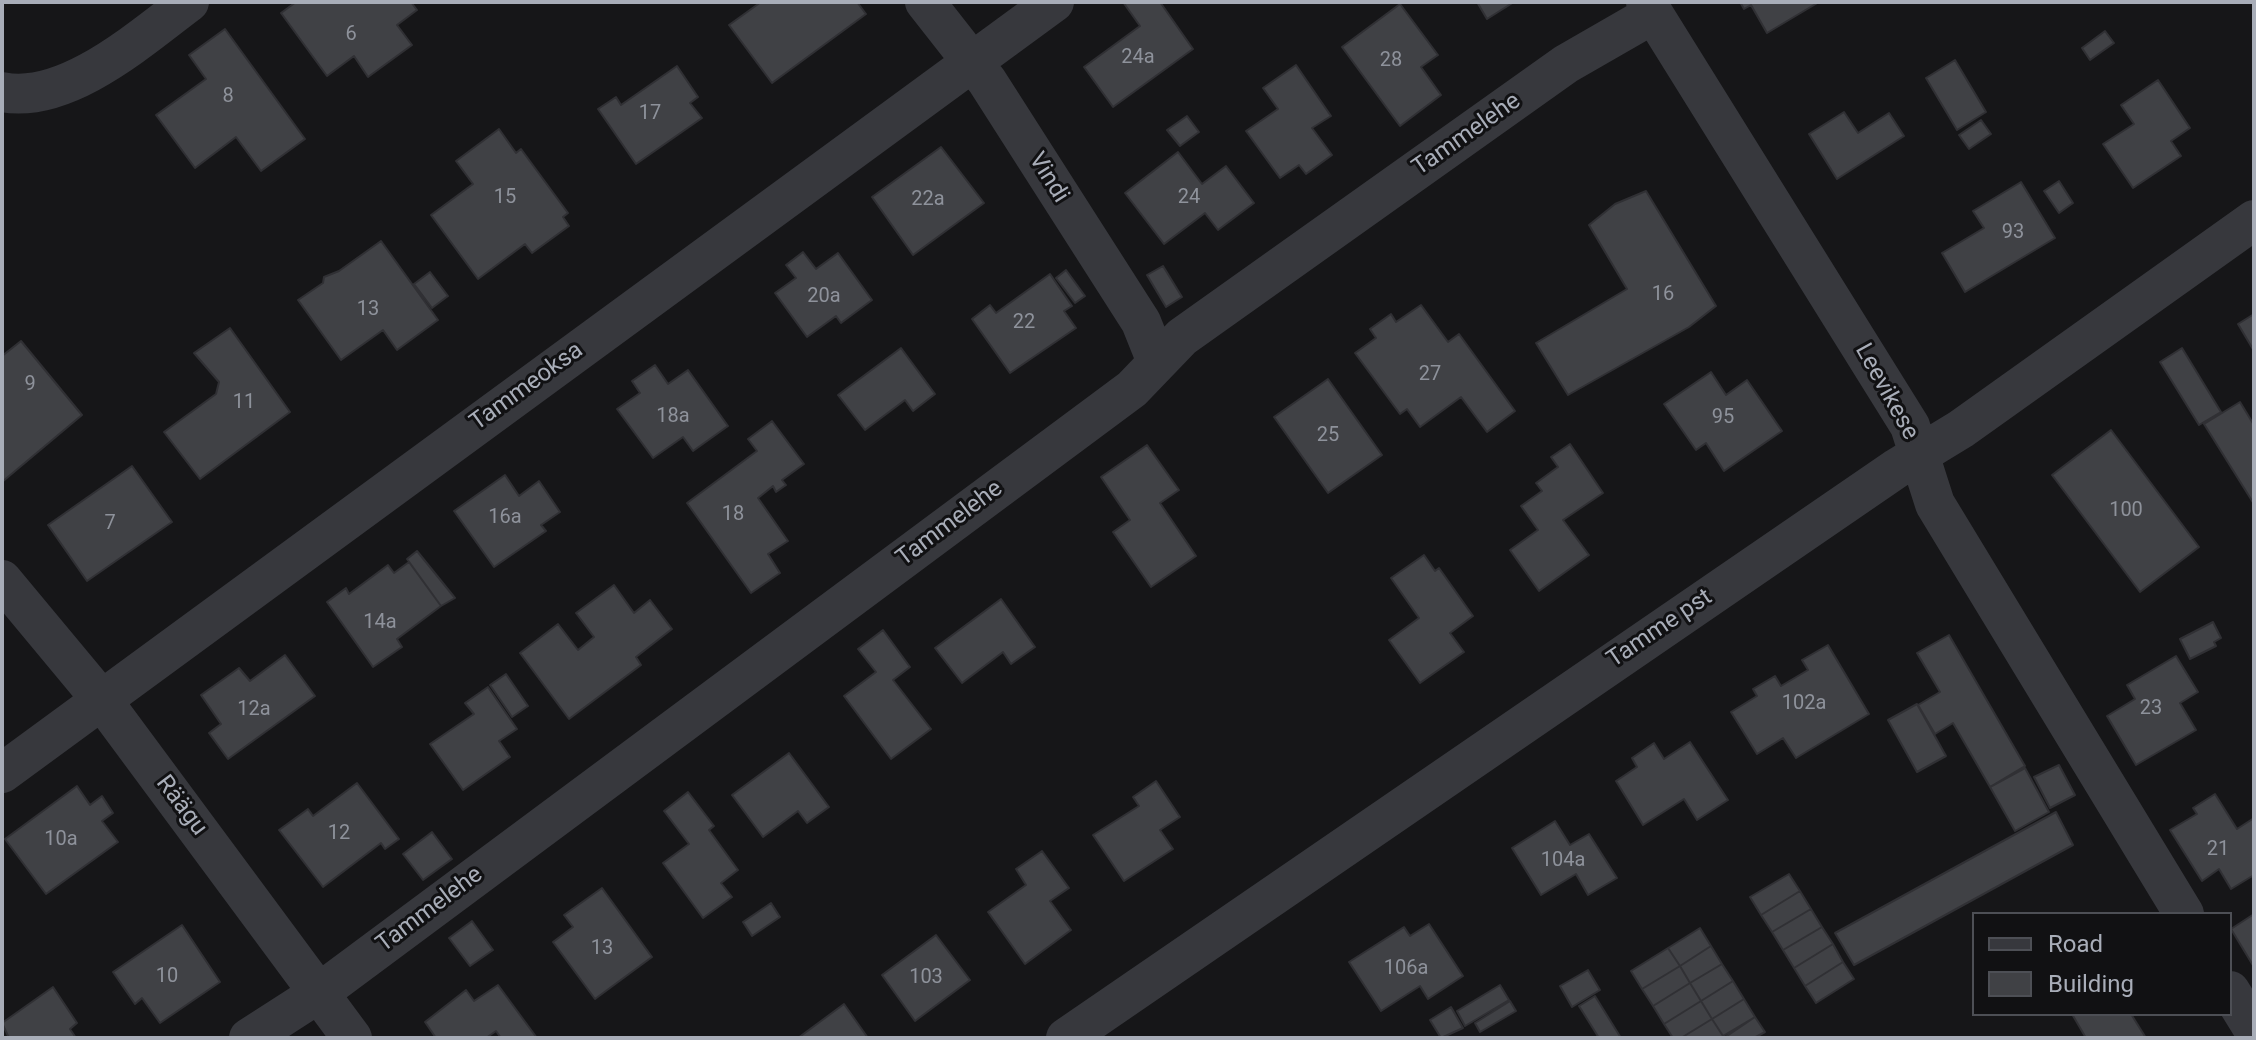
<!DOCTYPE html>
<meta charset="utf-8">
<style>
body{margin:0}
#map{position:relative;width:2256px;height:1040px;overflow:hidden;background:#161618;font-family:Roboto,sans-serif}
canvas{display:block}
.frame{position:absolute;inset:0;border:4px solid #a8adb8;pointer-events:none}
.legend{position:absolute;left:1972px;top:912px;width:260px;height:104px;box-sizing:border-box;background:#111113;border:2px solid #4d4f55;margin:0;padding:10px 14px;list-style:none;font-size:24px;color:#a8adb8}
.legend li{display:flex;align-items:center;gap:16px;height:40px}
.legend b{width:40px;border:2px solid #4d4f55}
</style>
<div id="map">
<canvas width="2256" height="1040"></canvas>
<div class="frame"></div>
<ul class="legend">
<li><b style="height:10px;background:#37383d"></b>Road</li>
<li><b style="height:22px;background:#404145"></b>Building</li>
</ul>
</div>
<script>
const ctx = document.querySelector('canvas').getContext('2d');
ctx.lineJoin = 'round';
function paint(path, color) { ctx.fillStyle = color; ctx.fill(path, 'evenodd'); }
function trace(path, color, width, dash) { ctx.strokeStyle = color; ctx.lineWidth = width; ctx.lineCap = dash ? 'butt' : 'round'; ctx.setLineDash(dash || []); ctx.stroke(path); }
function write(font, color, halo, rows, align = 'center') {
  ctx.font = font + ' Roboto,sans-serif'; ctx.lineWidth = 6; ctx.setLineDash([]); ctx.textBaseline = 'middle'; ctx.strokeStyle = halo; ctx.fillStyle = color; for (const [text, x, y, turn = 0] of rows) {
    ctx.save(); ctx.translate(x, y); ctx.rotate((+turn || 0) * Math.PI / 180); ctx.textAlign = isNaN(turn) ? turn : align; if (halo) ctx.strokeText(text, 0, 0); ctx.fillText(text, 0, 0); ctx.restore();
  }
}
const building = new Path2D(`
 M296,2H411L417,10L397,25L412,45L368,77L354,56L327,76L281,13Z
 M761,2H857L866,14L772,83L729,25Z
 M1123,2H1160L1193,49L1113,107L1084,67L1140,26Z
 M1477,2H1514L1487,19Z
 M1740,2H1819L1767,33L1751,5L1744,9Z
 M1400,4L1438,55L1421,67L1441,95L1400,126L1342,47Z
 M225,29L305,139L261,171L236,137L195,168L156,115L206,79L189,55Z
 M2105,31L2114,43L2090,60L2082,48Z
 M1955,60L1986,112L1957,130L1926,78Z
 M1296,65L1331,116L1312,128L1332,155L1306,174L1299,165L1280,178L1246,131L1278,109L1263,88Z
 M677,66L698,97L690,103L702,118L636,164L598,109L616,97L621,105Z
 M2158,80L2190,128L2171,141L2181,156L2133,188L2103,144L2134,124L2121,105Z
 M1844,112L1858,133L1889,113L1904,136L1837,179L1809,134Z
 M1187,116L1199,132L1180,146L1167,130Z
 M1981,120L1991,134L1969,149L1959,135Z
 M499,129L516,153L521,149L568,213L563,217L569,226L532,253L525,244L478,279L431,215L473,184L456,161Z
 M941,147L984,203L913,255L872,197Z
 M1178,152L1202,184L1226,166L1254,203L1218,230L1205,213L1164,244L1125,193Z
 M2059,181L2073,203L2059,213L2044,191Z
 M2021,182L2055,238L1965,292L1942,253L1984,228L1973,211Z
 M1646,191L1716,306L1689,327L1568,395L1536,343L1627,289L1589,225L1615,204Z
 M381,241L438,320L397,350L383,330L341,360L298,300L323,283L324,277L339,271Z
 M803,252L816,269L838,253L872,300L841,323L836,316L807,337L775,293L796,278L786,265Z
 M1163,266L1182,297L1166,307L1147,275Z
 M1066,270L1085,296L1075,303L1056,278Z
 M430,272L448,296L432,308L414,284Z
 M1050,274L1072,306L1064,311L1076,328L1010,373L972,319L990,305L996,313Z
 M1421,305L1448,342L1459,334L1515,411L1487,432L1461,397L1420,427L1407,409L1400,414L1355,353L1376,338L1370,329L1391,314L1396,322Z
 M2254,314V351L2238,324Z
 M230,328L290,412L200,479L164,432L216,394L219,382L194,353Z
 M21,341L82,415L2,482V356Z
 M901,348L935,394L913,411L905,400L865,430L838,395Z
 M2182,348L2221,412L2199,425L2160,362Z
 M655,365L668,384L688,370L728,426L693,451L683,437L653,458L617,409L640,393L632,381Z
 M1711,372L1726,395L1747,380L1782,431L1724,471L1706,443L1696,450L1664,404Z
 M1328,379L1382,455L1328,493L1274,417Z
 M2240,402L2254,425V504L2204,424Z
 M772,421L804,464L782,480L786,485L776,492L773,486L758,498L788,541L768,554L780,573L751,593L687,503L757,451L748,439Z
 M2111,430L2199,547L2140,592L2052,475Z
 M1570,444L1603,493L1563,520L1589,555L1539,591L1510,550L1538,530L1521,506L1542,491L1536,483L1558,467L1551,457Z
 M1147,445L1179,490L1160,503L1196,556L1151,587L1113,532L1130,520L1101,477Z
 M132,466L172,522L87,581L48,525Z
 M505,475L519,496L539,481L560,512L541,525L546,531L494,567L454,511Z
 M417,551L455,598L441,606L407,559Z
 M1424,555L1435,571L1439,568L1473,616L1450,633L1464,652L1420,683L1389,640L1419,618L1391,578Z
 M409,562L441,606L397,639L402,647L373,667L327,602L346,588L349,594L388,565L394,573Z
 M614,585L634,613L650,600L672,629L636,657L641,665L569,719L520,653L558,624L578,650L594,637L576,613Z
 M1001,599L1035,647L1011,664L1003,652L962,683L935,648Z
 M2213,622L2221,638L2214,642L2216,646L2190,659L2180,639Z
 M883,630L910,667L893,680L931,729L891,759L844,696L876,672L858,649Z
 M1949,635L2025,766L1990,787L1953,723L1935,734L1918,705L1940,692L1917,653Z
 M1828,645L1869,714L1796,758L1783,738L1757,754L1731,712L1757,696L1753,689L1775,676L1781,686L1808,670L1802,660Z
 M285,655L315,696L228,759L209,733L221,724L201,695L239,668L250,681Z
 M2176,656L2198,692L2180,703L2196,730L2136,765L2107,716L2135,699L2127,685Z
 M506,674L528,706L512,717L490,685Z
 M488,687L517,729L499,741L510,757L463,790L430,744L474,714L465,703Z
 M1917,704L1946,756L1917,772L1888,720Z
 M1690,742L1728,800L1697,820L1684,799L1643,825L1616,781L1637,767L1632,758L1654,743L1664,759Z
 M789,753L829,807L807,823L798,811L763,837L732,795Z
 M2059,765L2075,795L2050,808L2034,777Z
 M2025,768L2049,812L2015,831L1990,787Z
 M1156,781L1180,817L1160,830L1173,849L1124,881L1093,835L1139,806L1133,797Z
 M357,783L399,839L385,849L381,843L323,887L279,830L308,809L313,816Z
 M77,786L90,805L102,796L113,813L102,821L118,842L46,894L5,839Z
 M688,792L714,826L709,830L738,870L721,883L732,897L703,918L663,863L689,844L664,811Z
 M2215,794L2237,829L2254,818V875L2231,889L2219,869L2202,881L2170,830L2197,814L2193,808Z
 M2056,812L2073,845L1854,965L1835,933Z
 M1555,821L1570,845L1589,834L1617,878L1588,895L1576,874L1541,895L1512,848Z
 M432,832L452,859L423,880L403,854Z
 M1042,851L1069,888L1050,901L1071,930L1025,964L988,912L1026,885L1016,869Z
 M1789,874L1800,891L1761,915L1750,897Z
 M602,888L652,957L595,999L553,942L573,927L564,915Z
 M1800,891L1811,909L1772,932L1761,915Z
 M771,903L780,917L752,936L743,922Z
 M1811,909L1822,927L1783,950L1772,932Z
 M2254,914V967L2231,929Z
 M472,921L493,950L470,966L449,938Z
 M1429,924L1463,976L1428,999L1420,986L1381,1011L1349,962L1404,927L1410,936Z
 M182,925L220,982L160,1023L142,998L135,1004L113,972Z
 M1822,927L1833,944L1794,968L1783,950Z
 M1700,928L1711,946L1680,966L1668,948Z
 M936,935L970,980L915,1021L882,975Z
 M1833,944L1843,962L1805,986L1794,968Z
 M1711,946L1722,964L1690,983L1680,966Z
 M1668,948L1680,966L1642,989L1631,971Z
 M1843,962L1854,979L1816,1003L1805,986Z
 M1722,964L1733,981L1701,1001L1690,983Z
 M1680,966L1690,983L1653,1006L1642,989Z
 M1588,970L1600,990L1572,1007L1560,986Z
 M1733,981L1744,999L1712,1019L1701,1001Z
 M1690,983L1701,1001L1664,1024L1653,1006Z
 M498,985L537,1038H501L496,1031L486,1038H436L425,1022L466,990L474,1001Z
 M1500,985L1509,1000L1465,1026L1457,1011Z
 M53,987L77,1023L70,1029L76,1038H9L2,1023Z
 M1595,996L1621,1038H1599L1579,1006Z
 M1744,999L1755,1017L1723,1036L1712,1019Z
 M1510,1001L1516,1011L1480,1032L1475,1023Z
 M1701,1001L1712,1019L1681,1038H1673L1664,1024Z
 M844,1004L868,1038H798Z
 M1451,1007L1463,1028L1441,1038L1430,1020Z
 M2072,1014H2131L2146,1038H2086Z
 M1755,1017L1765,1032L1754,1038H1724Z
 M1712,1019L1723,1036L1720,1038H1681Z`);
const minor = new Path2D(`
 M925,2L987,81L1141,322L1157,362
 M1646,2L1910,426L1935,504L2184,914
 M2,92C66,105 141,38 189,2
 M2,580L101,699L352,1038
 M2,773L1054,2
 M2230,991L2254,1030
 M249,1038L319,993L1132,389L1182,337L1566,64L1653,14
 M1066,1038L1897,468L1961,429L2254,220`);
const numberNames = [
 ["6",351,35],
 ["24a",1138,58],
 ["28",1391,61],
 ["8",228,97],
 ["17",650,114],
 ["15",505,198],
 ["24",1189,198],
 ["22a",928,200],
 ["93",2013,233],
 ["16",1663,295],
 ["20a",824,297],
 ["13",368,310],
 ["22",1024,323],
 ["27",1430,375],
 ["9",30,385],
 ["11",244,403],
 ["18a",673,417],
 ["95",1723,418],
 ["25",1328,436],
 ["100",2126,511],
 ["18",733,515],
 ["16a",505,518],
 ["7",110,524],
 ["14a",380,623],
 ["102a",1804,704],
 ["23",2151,709],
 ["12a",254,710],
 ["12",339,834],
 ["10a",61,840],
 ["21",2218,850],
 ["104a",1563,861],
 ["13",602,949],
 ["106a",1406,969],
 ["10",167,977],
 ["103",926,978]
];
const streetNames = [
 ["Tammelehe",1467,135,-35],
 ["Vindi",1048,178,58],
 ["Tammeoksa",527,387,-36],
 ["Leevikese",1886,392,61],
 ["Tammelehe",950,524,-37],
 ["Tamme pst",1660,629,-34],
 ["Räägu",181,806,53],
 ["Tammelehe",430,910,-37]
];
paint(building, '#404145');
trace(building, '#303034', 2);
trace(minor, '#37383d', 40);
write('20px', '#8e929b', null, numberNames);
write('24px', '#a8adb8', '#111113', streetNames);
</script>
